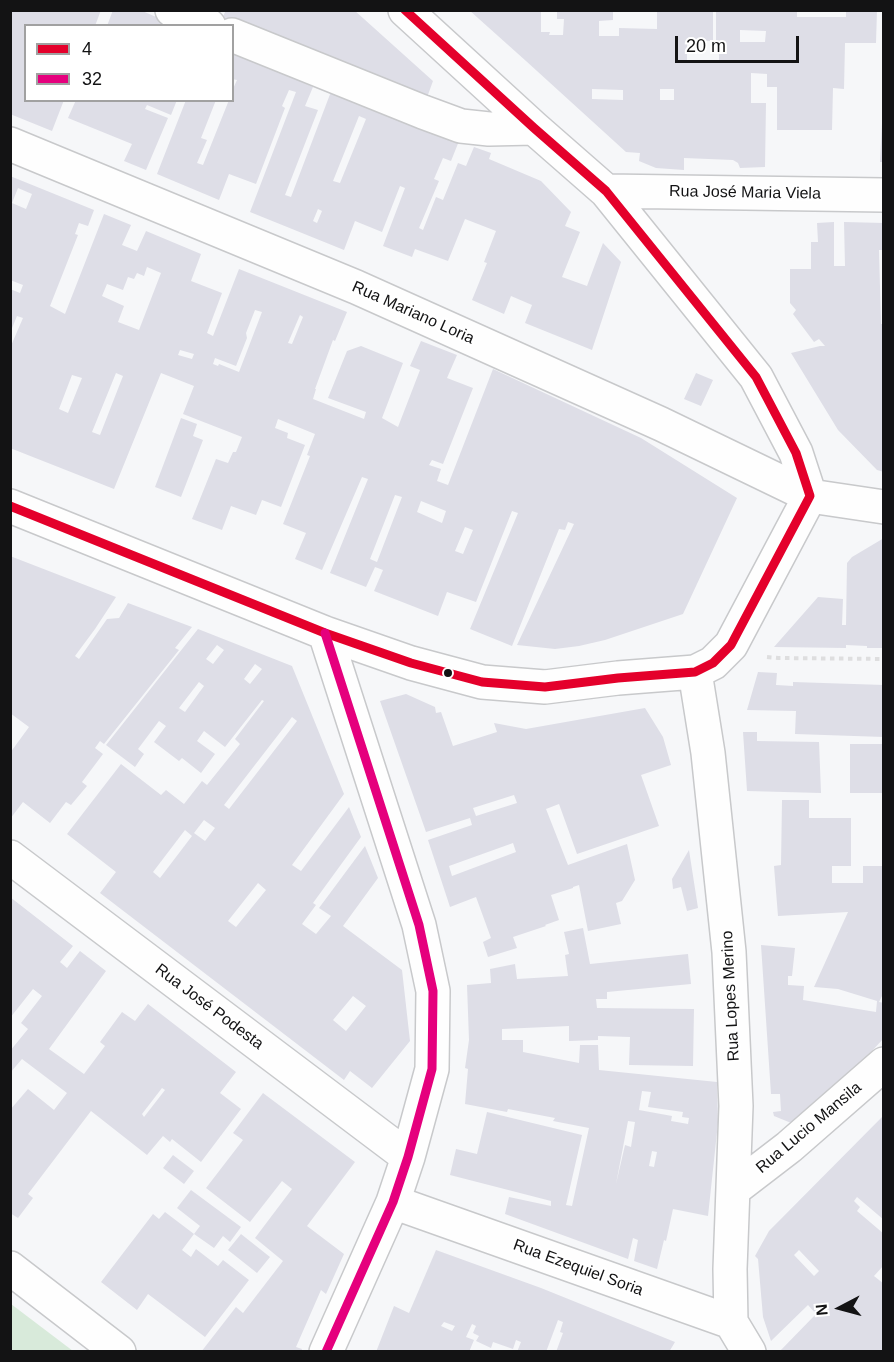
<!DOCTYPE html>
<meta charset="utf-8">
<style>
body{margin:0}
#map{position:relative;width:894px;height:1362px;overflow:hidden;background:#f6f7f9;font-family:Helvetica,sans-serif}
canvas{display:block}
.frame{position:absolute;inset:0;border:12px solid #131314;pointer-events:none}
.legend{position:absolute;left:24px;top:24px;width:210px;height:78px;box-sizing:border-box;background:#fff;border:2px solid #a1a1a1;margin:0;padding:8px 10px;list-style:none;font-size:18px;color:#131314}
.legend li{display:flex;align-items:center;gap:12px;height:30px}
.legend b{width:30px;border:2px solid #a1a1a1}
.north{position:absolute;left:810px;top:1278px;width:60px;height:60px;-webkit-text-stroke:4px #fff;paint-order:stroke;rotate:264deg;font-size:16px;font-weight:700;line-height:24px;text-align:center;color:#131314}
.north::after{content:'';display:block;margin:auto;width:21px;height:27px;background:#131314;clip-path:polygon(50% 0,100% 100%,50% 72%,0 100%)}
.scale{position:absolute;left:675px;top:36px;width:124px;height:27px;box-sizing:border-box;border:3px solid #131314;border-top:0;padding-left:8px;font-size:18px;line-height:21px;white-space:nowrap;color:#131314;-webkit-text-stroke:4px #fff;paint-order:stroke}
</style>
<div id="map">
<canvas width="894" height="1362"></canvas>
<div class="frame"></div>
<ul class="legend">
<li><b style="height:8px;background:#e4002b"></b>4</li>
<li><b style="height:8px;background:#e5007d"></b>32</li>
</ul>
<div class="north">N</div>
<div class="scale">20 m</div>
</div>
<script>
const ctx = document.querySelector('canvas').getContext('2d');
ctx.lineJoin = 'round';
function paint(path, color) { ctx.fillStyle = color; ctx.fill(path, 'evenodd'); }
function trace(path, color, width, dash) { ctx.strokeStyle = color; ctx.lineWidth = width; ctx.lineCap = dash ? 'butt' : 'round'; ctx.setLineDash(dash || []); ctx.stroke(path); }
function write(font, color, halo, rows, align = 'center') {
  ctx.font = font + ' Helvetica,sans-serif'; ctx.lineWidth = 5; ctx.setLineDash([]); ctx.textBaseline = 'middle'; ctx.strokeStyle = halo; ctx.fillStyle = color; for (const [text, x, y, turn = 0] of rows) {
    ctx.save(); ctx.translate(x, y); ctx.rotate((+turn || 0) * Math.PI / 180); ctx.textAlign = isNaN(turn) ? turn : align; if (halo) ctx.strokeText(text, 0, 0); ctx.fillText(text, 0, 0); ctx.restore();
  }
}
const green = new Path2D(`
 M11,1304L73,1351H11Z`);
const building = new Path2D(`
 M10,10H101L95,26H26V100H64L52,131L10,114Z
 M113,10H140L177,26H107Z
 M226,10H354L433,81L425,103L221,21Z
 M469,10H541V32H550L549,35H563L564,19H557V10H613V20L599,21V36H619V28L657,29V10H713V41H687V61L719,62V41H716V10H797V17H846V10H877L876,43H845L844,89L833,88L832,130H777V87H767V74L751,73V103H766L765,167L740,168L738,163L733,160L684,158V170L656,168L639,161L640,153L626,152L526,61ZM740,30L766,31L765,42H740ZM592,89L623,90V100L592,99ZM660,89H674V100H660Z
 M232,48L302,77L300,81L313,87L305,106L318,110L285,195L291,197L332,89L459,141L451,161L443,158L434,179L439,181L419,228L423,230L436,197L443,200L458,163L466,166L474,147L491,153L489,159L541,181L571,212L565,226L580,232L562,277L587,286L603,243L621,262L592,350L525,323L532,305L511,296L504,314L472,300L487,263L484,262L496,231L465,219L448,261L415,249L412,257L383,246L405,188L400,186L382,232L355,221L344,250L250,212L296,92L289,90L282,106L285,108L256,184L229,174L219,200L157,174L186,100H216L201,138L207,140L197,163L203,165L229,100H232V91L237,80L232,79ZM359,116L366,119L340,183L333,181ZM318,209L322,211L317,223L313,221Z
 M76,100H177L171,115L147,105L145,109L168,118L146,170L124,161L132,144L68,118Z
 M882,123H884V162H880Z
 M10,176L94,210L88,226L79,223L75,234L78,235L50,306L65,314L104,214L131,225L122,245L137,251L146,231L201,254L191,281L222,293L207,333L213,336L239,269L347,312L335,341L333,340L315,389H316L313,399L364,419L366,412L328,398L347,351L361,346L403,363L382,418L398,427L420,370L410,366L421,341L457,355L447,378L473,388L443,464L432,460L429,465L441,469L437,481L448,485L493,369L641,438L737,498L683,614L605,640L579,646L555,649L517,645L574,524L568,522L565,530L559,529L512,646L470,629L518,513L512,511L476,602L447,592L438,616L374,591L383,570L375,567L366,587L330,573L368,479L362,477L322,570L295,559L306,533L283,524L310,456L307,455L315,434L278,419L275,428L288,433L287,438L305,445L281,507L262,500L256,515L231,506L222,530L192,519L216,459L228,463L233,452H236L242,437L183,414L194,386L161,373L114,489L10,448V348L23,318L17,316L10,333V289L20,293L23,285L10,280ZM18,188L32,194L26,209L12,203ZM147,267L161,273L139,330L118,322L124,306L102,296L107,284L123,290L128,277L134,279L137,273L144,276ZM255,310L262,312L239,372L219,364L218,366L213,364L215,358L236,366L247,338L246,333ZM300,315L303,317L292,344L288,343ZM180,350L194,354L192,359L178,355ZM116,373L123,376L100,435L92,432ZM72,375L82,378L68,413L59,409ZM395,495L402,497L377,562L370,559ZM421,501L446,511L442,523L417,512ZM465,527L473,530L463,554L455,551Z
 M834,222V266H845L844,222L884,223V250H879L881,324H884V472L877,470L838,430L791,353L820,346H825L819,339L814,342L793,314L796,310L790,303V269H811V242H818L817,223Z
 M696,373L713,380L701,406L684,399Z
 M181,418L197,424L193,436L203,440L181,497L155,487Z
 M884,538V648H867V646L846,645V648L774,647L818,597L843,599L842,625H846L847,563L852,557Z
 M10,556L116,597L95,629L75,656L79,659L107,619L119,618L128,603L192,627L175,648L179,650L104,744L100,741L95,748L103,754L82,782L87,786L71,805L66,802L50,823L23,802L10,819V753L29,727L10,713Z
 M198,629L292,666L344,794L292,865L301,871L349,807L361,837L313,903L316,905L302,924L316,934L331,916L319,908L365,846L378,878L343,926L402,970L410,1041L372,1088L350,1071L344,1080L100,893L116,872L67,834L121,764L161,795L166,790L184,804L202,781L207,785L240,744L235,739L264,701L262,700L225,747L204,731L197,741L215,754L201,773L182,758L179,761L154,742L166,726L159,721L138,749L144,754L135,767L106,745ZM217,645L224,650L213,664L206,659ZM255,664L262,669L250,684L244,679ZM199,682L204,686L185,712L179,708ZM292,717L297,721L229,809L224,805ZM204,820L215,828L205,841L194,833ZM185,830L192,836L160,878L153,872ZM258,883L266,890L236,927L228,921ZM353,996L366,1006L346,1031L333,1020Z
 M758,672L777,673L776,685L793,686V682L884,685V737L795,734L796,711L747,710Z
 M406,694L435,707L436,713L441,712L453,746L497,732L494,723L526,729L645,708L663,737L671,765L641,775L659,826L577,854L559,804L546,809L568,865L627,844L635,880L622,901L616,903L621,924L588,931L579,885L573,887V888L551,895L559,920L545,925L546,926L513,937L517,948L488,957L483,942L491,938L476,897L450,907L428,840L472,825L470,818L426,832L380,701ZM514,795L517,803L476,816L473,808ZM513,843L516,852L452,876L449,866Z
 M743,732H757V741L819,742L821,793L747,791Z
 M850,744H884V793H850Z
 M782,800H809V818H851V866H832V883H863V866H884V992L879,1002L884,1003V1038L801,1127L774,1116L773,1112L781,1111L780,1094H771L761,945L795,948L792,976H788V985L804,986L803,1000L876,1012L877,1001L838,989L814,987L848,912L778,916L774,866L781,865Z
 M689,850L698,908L687,911L681,887L673,889L672,879Z
 M10,897L73,946L60,962L67,968L80,951L106,971L49,1049L84,1074L105,1046L100,1042L122,1012L135,1021L148,1004L236,1072L220,1093L241,1109L201,1162L172,1139L170,1142L163,1136L147,1155L91,1111L28,1194L33,1198L18,1218L10,1213V1110L28,1089L54,1110L67,1093L22,1059L10,1073V1051L28,1029L21,1023L42,996L33,989L10,1018ZM162,1088L165,1090L144,1117L142,1114Z
 M583,928L590,964L688,954L691,984L607,992V999H596L597,1008L694,1009L693,1066L629,1065L630,1037L598,1036V1040L569,1041V1026L502,1029V1040H523V1052L579,1063L580,1045H598L599,1070L717,1082L718,1123L708,1216L673,1209L666,1241L664,1240L657,1269L634,1261L638,1240L633,1238L628,1259L505,1214L509,1197L551,1206V1201L450,1175L456,1149L477,1154L487,1112L582,1135L566,1205L572,1206L589,1128L553,1121L555,1118L508,1109L507,1112L465,1104L468,1069L465,1068L469,1040L467,985L491,983L490,969L515,964L517,979L568,976L565,955L569,954L564,932ZM642,1091L651,1092L648,1107L683,1112L682,1117L689,1118L688,1124L671,1121L672,1116L639,1110ZM628,1121L635,1122L631,1147L625,1145L616,1184ZM652,1151L657,1152L654,1167L649,1166Z
 M263,1093L355,1162L307,1226L344,1254L326,1294L321,1290L296,1347L302,1349L301,1352H201L236,1307L243,1313L283,1261L255,1238L292,1189L282,1181L250,1222L206,1188L243,1140L233,1133Z
 M884,1115V1220L857,1197L854,1201L860,1207L857,1211L884,1234V1265L874,1276L884,1284V1352H779L816,1314L808,1305L771,1341L763,1317L758,1259L755,1256L769,1231ZM799,1250L819,1271L814,1276L794,1255Z
 M173,1155L194,1171L184,1184L163,1168Z
 M191,1190L241,1227L230,1242L223,1236L214,1248L194,1234L200,1226L177,1208Z
 M165,1212L194,1234L182,1250L191,1257L196,1249L218,1266L223,1260L249,1280L205,1337L148,1294L137,1310L101,1282L153,1214L159,1219Z
 M241,1234L270,1257L257,1273L228,1250Z
 M436,1250L541,1288L675,1342L669,1352H556L563,1333L560,1332L563,1322L558,1320L546,1352H517L521,1342L516,1340L513,1349L493,1342L491,1348L476,1341L479,1336L473,1333L476,1326L472,1324L466,1337L474,1340L469,1352H376L394,1306L409,1313ZM444,1322L455,1326L452,1331L441,1326Z`);
const path = new Path2D(`
 M767,657L778,658L884,659`);
const minor = new Path2D(`
 M172,10L209,26
 M232,35L423,112L461,126L489,129L534,128
 M10,144L356,287L661,424L810,496L884,507
 M606,191L884,195
 M10,506L325,633L411,663L482,682L545,687L618,678L695,672L713,663L731,645L810,496L796,453L756,377L606,191L534,128L405,10
 M325,633L419,925L433,991L432,1069L408,1157L393,1202L326,1352
 M695,672L708,753L729,952L736,1106L730,1269L731,1322
 M10,857L408,1157
 M733,1190L789,1147L884,1064
 M393,1202L731,1322L749,1352
 M10,1268L119,1352`);
const bus1 = new Path2D(`
 M10,506L325,633L411,663L482,682L545,687L618,678L695,672L713,663L731,645L810,496L796,453L756,377L606,191L534,128L405,10`);
const bus2 = new Path2D(`
 M325,633L419,925L433,991L432,1069L408,1157L393,1202L326,1352`);
const markers = [
 [448,673,5,"#131314"]
];
const streetNames = [
 ["Rua José Maria Viela",745,193,1],
 ["Rua Mariano Loria",413,313,24],
 ["Rua Lopes Merino",731,996,-93],
 ["Rua José Podesta",209,1007,37],
 ["Rua Lucio Mansila",809,1128,-40],
 ["Rua Ezequiel Soria",578,1268,20]
];
paint(green, '#d8eada');
paint(building, '#dedee7');
trace(minor, '#c8c9cb', 36);
trace(path, '#dededf', 4, [4.5, 4.5]);
trace(minor, '#fefefe', 33);
trace(bus1, '#e4002b', 9);
trace(bus2, '#e5007d', 9);
for (const [x, y, r, color] of markers) { const dot = new Path2D(); dot.arc(x, y, r, 0, 2 * Math.PI); ctx.fillStyle = color; ctx.fill(dot); trace(dot, '#fff', 2); }
write('16px', '#131314', '#fff', streetNames);
</script>
